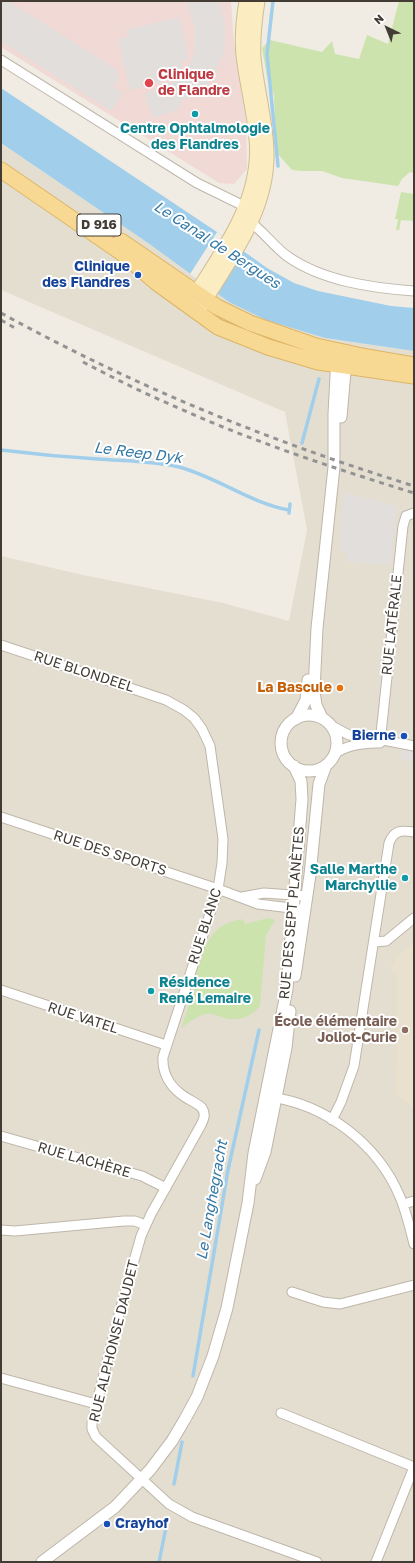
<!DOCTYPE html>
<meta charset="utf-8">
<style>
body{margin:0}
#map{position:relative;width:415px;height:1563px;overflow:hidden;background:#f0ece3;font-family:"Golos Text",sans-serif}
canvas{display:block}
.frame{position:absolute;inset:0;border:2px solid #423c34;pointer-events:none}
.north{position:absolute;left:367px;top:8px;width:40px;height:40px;-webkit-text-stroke:3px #fff;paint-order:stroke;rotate:317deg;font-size:11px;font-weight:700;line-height:16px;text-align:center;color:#423c34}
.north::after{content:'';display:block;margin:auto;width:14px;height:18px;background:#423c34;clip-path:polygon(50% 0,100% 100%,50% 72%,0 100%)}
</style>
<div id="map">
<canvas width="415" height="1563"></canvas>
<div class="frame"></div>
<div class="north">N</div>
</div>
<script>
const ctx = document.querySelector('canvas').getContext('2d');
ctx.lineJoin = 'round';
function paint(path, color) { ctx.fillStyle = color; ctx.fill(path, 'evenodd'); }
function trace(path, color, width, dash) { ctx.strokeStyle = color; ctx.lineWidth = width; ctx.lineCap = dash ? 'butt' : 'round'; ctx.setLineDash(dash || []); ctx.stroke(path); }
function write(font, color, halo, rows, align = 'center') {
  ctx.font = font + ' "Golos Text",sans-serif'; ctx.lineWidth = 4; ctx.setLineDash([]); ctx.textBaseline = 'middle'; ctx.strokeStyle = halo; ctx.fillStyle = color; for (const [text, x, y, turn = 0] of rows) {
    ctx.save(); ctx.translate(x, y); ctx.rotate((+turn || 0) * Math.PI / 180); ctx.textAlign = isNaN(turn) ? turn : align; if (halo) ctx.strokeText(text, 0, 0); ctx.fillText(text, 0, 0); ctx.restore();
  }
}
const residential = new Path2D(`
 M1,143L148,243L229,302L325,338L414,351V1562H1V556L83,575L223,603L289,621L307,530L285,412L1,290Z`);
const education = new Path2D(`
 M413,943L414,944V1109L396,1094L398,976L390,967L395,963L393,960Z`);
const medical = new Path2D(`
 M1,1H231L234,43L246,118L247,169L234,184L219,183L1,47Z`);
const green = new Path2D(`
 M399,1H414V173L410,172L402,179L398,186L342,178L322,171H301L292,170L276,152L274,95L267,77L262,48L270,40L322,52L332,41L335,54L359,59L367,35L388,44Z
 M401,192L414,194V221L401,220L399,230H396L398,219H395Z
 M268,918L275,920L266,935L260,1006C251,1017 238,1022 224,1018C218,1016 213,1013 206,1014C197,1016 189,1022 181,1028L194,991L193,982L205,947L212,935L219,928L230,922L242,919L245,924Z`);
const parking = new Path2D(`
 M1,1H8L116,69L119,78L113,87L123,93L111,111L1,41Z
 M187,1H220L225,27V50L213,77L197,97L183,99L177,110L153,118L145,94L176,80L192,60L195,48V29Z
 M179,17L189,59L181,61L182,69L164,73L165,81L130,90L118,39L128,37L126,30Z
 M344,492L398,507L390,565L346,561V552L339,551Z
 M402,749L414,752V762L399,758Z`);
const water = new Path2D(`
 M1,88L217,232L267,268L294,283L318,291L391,306L414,308V351L325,338L266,320L229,302L148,243L1,143Z`);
const pier = new Path2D(`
 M217,232L243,251L218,294L190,274Z`);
const stream = new Path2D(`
 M273,1L267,54L278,166
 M302,443L319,379
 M1,450C33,454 65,457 98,459C124,461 153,461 179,467C217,477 250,503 289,510
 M289,513L290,504
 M193,1376L228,1170L259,1030
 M174,1484L182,1442
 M159,1562L168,1518`);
const minor = new Path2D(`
 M1,60L197,183L250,209
 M246,219C262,229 272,245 287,256C322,281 372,288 414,291
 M1,645L166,700L184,710L194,718L202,729L210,746L223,839L222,863L218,889L163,1057C162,1074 171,1088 185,1097C191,1101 197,1103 202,1108C206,1114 204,1119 201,1125L151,1214L141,1236L118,1318L92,1422V1429L96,1437L169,1504L192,1517L317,1562
 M332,726L349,735L378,739L414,746
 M380,743L403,526L406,516L414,513
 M334,754C347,745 361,743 377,743
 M1,817L218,889L258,904L299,909
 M242,897L264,893L307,896
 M374,942L386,941L414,918
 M1,990L166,1045
 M270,1097C325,1104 378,1144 400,1197C406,1211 410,1228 414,1244
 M332,1120L341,1102L354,1066L389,843C394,830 401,830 414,832
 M1,1136L142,1176L166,1188
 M403,1204L414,1201
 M1,1230L15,1231L124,1221H135L145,1225
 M292,1292L323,1302L340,1304L414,1285
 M1,1378L96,1404
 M281,1413L414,1467
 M376,1562L414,1467`);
const tertiary = new Path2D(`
 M341,417L346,360
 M281 743a28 28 0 1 1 56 0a28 28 0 1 1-56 0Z
 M322,718L316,705L314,691L317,628L334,467V414L337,357
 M296,719L306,700L308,680
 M295,976L310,875L319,784L326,765
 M255,1179L265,1152L286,1048L290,1011
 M42,1562L115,1507L150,1470L172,1441L185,1419L197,1397L213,1356L227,1308L248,1203L254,1153L287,989L302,799L301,781L294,766`);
const secondary = new Path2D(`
 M190,302C221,253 262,200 256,139C254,111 246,83 243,55C241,37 243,19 246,1
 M201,307C230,259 269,211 267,151C266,120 257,89 254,58C253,39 255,20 258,1`);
const primary = new Path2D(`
 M1,170L122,253L157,283L218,327L268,347L318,362L414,376
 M121,241L217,307L250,323L316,346L367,357L414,365`);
const rail = new Path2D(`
 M1,313C134,386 269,441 414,486
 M1,320L15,328
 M83,362C110,376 137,390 165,402C245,439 330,467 414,493`);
const markers = [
 [149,83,5,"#e0444e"],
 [195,114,4,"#0f9aa8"],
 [138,275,4,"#1a4fb4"],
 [340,688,4,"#e8710a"],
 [404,736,4,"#1a4fb4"],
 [405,878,4,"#0f9aa8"],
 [151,991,4,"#0f9aa8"],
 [405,1030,4,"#8d6e63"],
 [107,1524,4,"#1a4fb4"]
];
const shields = [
 [99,225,44]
];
const shieldNames = [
 ["D 916",99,225]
];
const healthNames = [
 ["Clinique",158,75],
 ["de Flandre",158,91]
];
const cultureNames = [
 ["Centre Ophtalmologie",195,129],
 ["des Flandres",195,145],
 ["Salle Marthe",397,870,"right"],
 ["Marchyllie",397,886,"right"],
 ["Résidence",159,983,"left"],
 ["René Lemaire",159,999,"left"]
];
const transitNames = [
 ["Clinique",130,267],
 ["des Flandres",130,283],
 ["Bierne",396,736],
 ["Crayhof",115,1524,"left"]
];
const streetNames = [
 ["RUE LATÉRALE",392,625,-84],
 ["RUE BLONDEEL",84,672,18],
 ["RUE DES SPORTS",110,853,18],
 ["RUE DES SEPT PLANÈTES",292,913,-85],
 ["RUE BLANC",205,926,-72],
 ["RUE VATEL",83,1018,18],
 ["RUE LACHÈRE",84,1160,16],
 ["RUE ALPHONSE DAUDET",114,1341,-76]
];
const foodNames = [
 ["La Bascule",332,688]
];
const educationNames = [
 ["École élémentaire",397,1022],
 ["Joliot-Curie",397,1038]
];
const waterNames = [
 ["Le Canal de Bergues",217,245,33],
 ["Le Reep Dyk",138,453,7],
 ["Le Langhegracht",212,1200,-80]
];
paint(residential, '#e4ded1');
paint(education, '#e9e0cd');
paint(medical, '#f1d9d6');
paint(green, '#cce3ad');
paint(parking, '#e1dedb');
paint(water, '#a1cfeb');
paint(pier, '#f0ece3');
trace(stream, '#a1cfeb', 3.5);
trace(minor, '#beb6a9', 11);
trace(tertiary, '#beb6a9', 13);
trace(secondary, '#cebe95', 15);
trace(primary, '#dcb565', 17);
trace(minor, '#fff', 9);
trace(tertiary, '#fff', 11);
trace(secondary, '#fbecc2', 13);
trace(primary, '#f8d994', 15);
trace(rail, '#939393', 3, [5, 5]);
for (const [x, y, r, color] of markers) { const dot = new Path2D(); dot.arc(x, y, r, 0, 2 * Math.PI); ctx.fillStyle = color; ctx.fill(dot); trace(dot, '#fff', 1.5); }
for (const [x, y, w] of shields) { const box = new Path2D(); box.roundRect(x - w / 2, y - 11, w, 22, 3); ctx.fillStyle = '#fff'; ctx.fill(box); trace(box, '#423c34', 1); }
write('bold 13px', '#423c34', null, shieldNames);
write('bold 14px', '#be3a42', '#fff', healthNames, 'left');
write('bold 14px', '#0d838f', '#fff', cultureNames);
write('bold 14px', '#164399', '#fff', transitNames, 'right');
write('14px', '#423c34', '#fff', streetNames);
write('bold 14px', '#c56008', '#fff', foodNames, 'right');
write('bold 14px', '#785e54', '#fff', educationNames, 'right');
write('italic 15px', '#3479a6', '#fff', waterNames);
</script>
